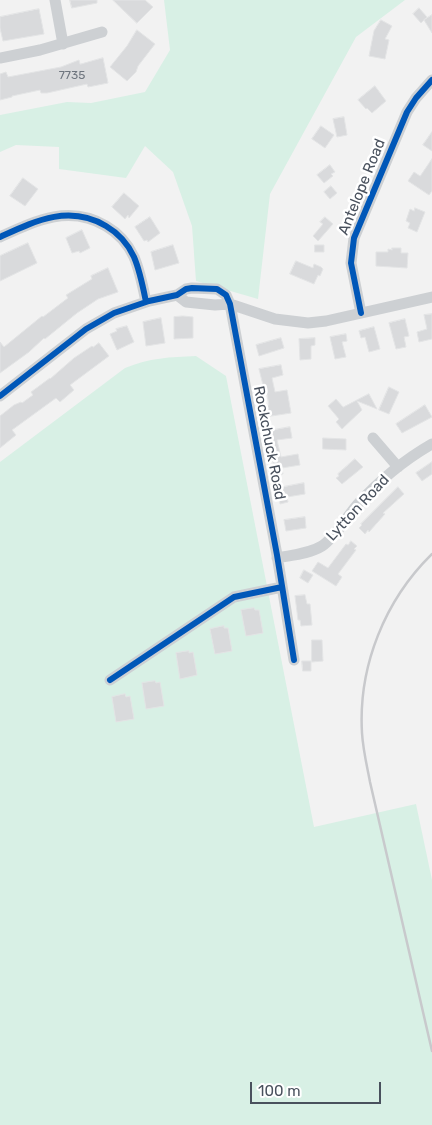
<!DOCTYPE html>
<style>
body{margin:0}
#map{position:relative;width:432px;height:1125px;overflow:hidden;background:#f2f2f2;font-family:Rubik,sans-serif}
canvas{display:block}
.scale{position:absolute;left:250px;top:1082px;width:131px;height:22px;box-sizing:border-box;border:2px solid #49515d;border-top:0;padding-left:6px;font-size:15px;line-height:18px;white-space:nowrap;color:#49515d;-webkit-text-stroke:4px #fff;paint-order:stroke}
</style>
<div id="map">
<canvas width="432" height="1125"></canvas>
<div class="scale">100 m</div>
</div>
<script>
const ctx = document.querySelector('canvas').getContext('2d');
ctx.lineJoin = 'round';
function paint(path, color) { ctx.fillStyle = color; ctx.fill(path, 'evenodd'); }
function trace(path, color, width, dash) { ctx.strokeStyle = color; ctx.lineWidth = width; ctx.lineCap = dash ? 'butt' : 'round'; ctx.setLineDash(dash || []); ctx.stroke(path); }
function write(font, color, halo, rows, align = 'center') {
  ctx.font = font + ' Rubik,sans-serif'; ctx.lineWidth = 5; ctx.setLineDash([]); ctx.textBaseline = 'middle'; ctx.strokeStyle = halo; ctx.fillStyle = color; for (const [text, x, y, turn = 0] of rows) {
    ctx.save(); ctx.translate(x, y); ctx.rotate((+turn || 0) * Math.PI / 180); ctx.textAlign = isNaN(turn) ? turn : align; if (halo) ctx.strokeText(text, 0, 0); ctx.fillText(text, 0, 0); ctx.restore();
  }
}
const green = new Path2D(`
 M164,0H405L356,37L270,194L258,299L196,281L192,226L173,172L145,146L126,178L59,169V147L16,145L0,152V115L67,102L91,103L145,92L170,50Z
 M196,356L226,376L314,827L416,804L432,880V1125H0V462L125,368C149,358 170,357 196,356Z`);
const building = new Path2D(`
 M70,0H97V3L72,8Z
 M113,0H145L153,7L137,23Z
 M419,8L427,17L421,23L413,14Z
 M39,9L44,34L3,41L0,28V17Z
 M432,15V33L424,20Z
 M381,20L392,26L385,39L389,40L385,59L369,56L374,31Z
 M137,30L155,44L138,66L136,72L127,81L110,67L127,46Z
 M103,58L108,83L88,87L87,84L47,93H41L40,90L12,96V97L0,100V74L6,72L8,77L61,67L79,60L80,64Z
 M375,86L386,101L372,113L367,108L366,109L358,100Z
 M344,117L347,135L337,137L333,119Z
 M321,126L334,135L325,148L312,139Z
 M432,132V151L423,145Z
 M432,159V191L429,195L408,181L414,172L420,176Z
 M330,165L335,172L331,174L333,176L324,183L317,175Z
 M23,178L38,189L25,206L10,196Z
 M331,186L337,193L330,199L324,192Z
 M124,193L139,206L129,218L128,215L125,219L112,207Z
 M415,208L425,212L417,232L408,228L410,223L406,221L410,209L414,211Z
 M150,217L160,233L148,242L147,240L144,241L135,227Z
 M325,217L333,224L318,241L313,236L323,224L320,222Z
 M82,230L90,248L80,253L79,251L72,253L66,238Z
 M28,243L37,263L0,281V256Z
 M173,245L179,263L155,270L151,252Z
 M315,245H324V252H315Z
 M392,248H401V253H408L407,268L376,266V252H388V249L392,250Z
 M296,261L313,268L314,264L321,267L323,269L320,276L318,275L314,284L290,274Z
 M108,268L118,292L98,299L77,313L45,339L44,338L29,352L0,373V342L4,347L42,316L43,317L68,298L66,295L92,279L91,276Z
 M432,314V339L419,342L417,332L427,329L424,315Z
 M183,316L193,317V338L174,339V317Z
 M161,318L165,343L146,346L143,322Z
 M405,319L409,336L404,337L406,347L396,349L389,323Z
 M127,326L134,342L117,350L110,334L117,331L116,329Z
 M374,327L380,349L369,352L365,337L361,338L359,331Z
 M346,334L347,341L342,342L346,357L335,359L330,337Z
 M281,338L284,348L259,356L256,345Z
 M315,338V345L311,346V359L300,360L299,339Z
 M99,343L109,356L70,385L74,390L60,402L56,398L12,430L16,435L0,448V416L14,405L21,402L22,403L33,395L31,392L50,378V379L74,358L92,346L93,347Z
 M281,365L283,375L272,378L275,392L287,390L291,413L265,417L263,406L269,405L266,389H264L259,369Z
 M389,387L399,392L389,414L379,410Z
 M369,394L377,409L357,401L362,410L342,429L336,422L339,419L328,406L336,399L343,407Z
 M425,405L432,417L402,433L396,424Z
 M290,427L292,438L277,440L281,457L298,454L300,465L282,468L283,474L275,475L268,431Z
 M323,438L346,439V450L323,449Z
 M355,459L363,467L342,484L336,478L339,476L338,474Z
 M432,462V474L422,481L416,473Z
 M304,483L305,494L287,497L288,502L280,504L278,488Z
 M398,487L404,494L383,513L385,514L369,532L368,530L365,534L359,528L362,525L361,524Z
 M305,517L306,528L286,531L284,520Z
 M351,541L357,546L354,549L356,550L338,574L342,577L336,586L312,571L318,562L328,568L346,544L348,545Z
 M304,570L313,575L308,583L300,578Z
 M305,595L307,604H310L312,625L301,626L300,620H298L295,596Z
 M254,608L255,610H259L263,633L246,636L241,610Z
 M224,626V628H228L232,651L215,654L210,629Z
 M312,640H322L323,661L312,662Z
 M189,651V653L193,652L197,675L180,679L176,653Z
 M302,661H311V671H303Z
 M155,681L156,683L160,682L164,706L146,709L142,683Z
 M125,694L126,697L130,696L134,719L116,722L112,697Z`);
const minor = new Path2D(`
 M55,0L63,44
 M0,58L40,50L102,32
 M0,237C35,221 69,204 106,226C118,233 128,244 134,257C140,271 143,287 146,302
 M177,295L186,302L215,305L230,304L275,319L308,323L326,321L432,297
 M361,313L351,263L354,238L407,112L416,98L432,80
 M0,396L86,329L114,313L149,301L177,295L186,289L192,288L217,289L226,295L230,304L277,555L294,660
 M373,438L398,467
 M277,558C292,555 309,554 322,546C336,536 346,518 357,505C379,481 404,460 432,444
 M110,680L234,597L282,587`);
const rail = new Path2D(`
 M432,554C385,600 358,666 362,733C363,750 367,766 370,782L432,1051`);
const cycleway = new Path2D(`
 M0,237C35,221 69,204 106,226C118,233 128,244 134,257C140,271 143,287 146,302
 M361,313L351,263L354,238L407,112L416,98L432,80
 M0,396L86,329L114,313L149,301L177,295L186,289L192,288L217,289L226,295L230,304L277,555L294,660
 M110,680L234,597L282,587`);
const numberNames = [
 ["7735",72,76]
];
const streetNames = [
 ["Antelope Road",362,187,-68],
 ["Rockchuck Road",269,443,79],
 ["Lytton Road",358,508,-47]
];
paint(green, '#d8f0e5');
paint(building, '#d9dadc');
trace(building, '#e3e4e5', 1);
trace(minor, '#cdd0d3', 11);
trace(rail, '#c8c9cc', 2.5);
trace(cycleway, '#0057b8', 6);
write('12px', '#6e757e', null, numberNames);
write('15px', '#49515d', '#fff', streetNames);
</script>
